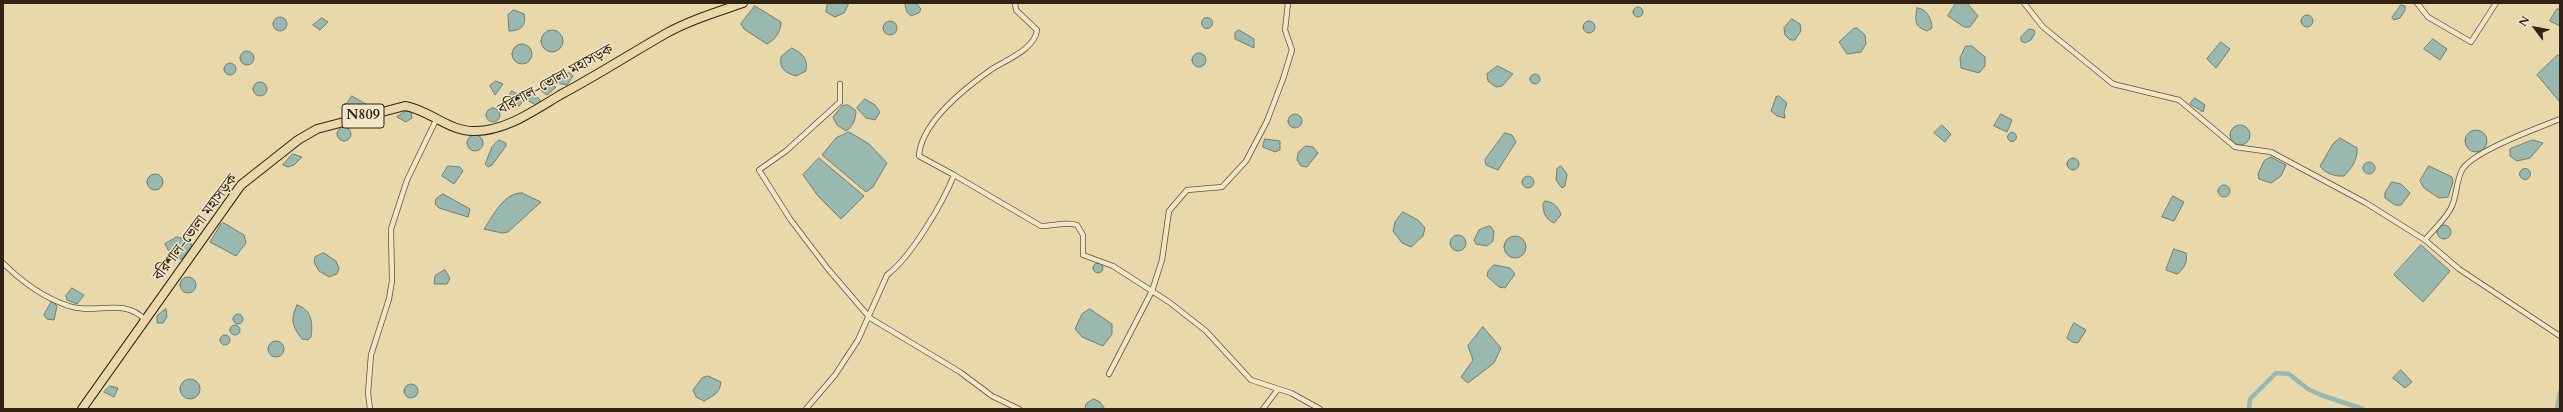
<!DOCTYPE html>
<meta charset="utf-8">
<style>
body{margin:0}
#map{position:relative;width:2563px;height:412px;overflow:hidden;background:#e9d9aa;font-family:Cardo,serif}
canvas{display:block}
.frame{position:absolute;inset:0;border:4px solid #302214;pointer-events:none}
.north{position:absolute;left:2515px;top:8px;width:40px;height:40px;-webkit-text-stroke:3px #f1e6c8;paint-order:stroke;rotate:302deg;font-size:11px;font-weight:700;line-height:16px;text-align:center;color:#302214}
.north::after{content:'';display:block;margin:auto;width:14px;height:18px;background:#302214;clip-path:polygon(50% 0,100% 100%,50% 72%,0 100%)}
</style>
<div id="map">
<canvas width="2563" height="412"></canvas>
<div class="frame"></div>
<div class="north">N</div>
</div>
<script>
const ctx = document.querySelector('canvas').getContext('2d');
ctx.lineJoin = 'round';
function paint(path, color) { ctx.fillStyle = color; ctx.fill(path, 'evenodd'); }
function trace(path, color, width, dash) { ctx.strokeStyle = color; ctx.lineWidth = width; ctx.lineCap = dash ? 'butt' : 'round'; ctx.setLineDash(dash || []); ctx.stroke(path); }
function write(font, color, halo, rows, align = 'center') {
  ctx.font = font + ' Cardo,"Noto Serif Bengali",serif'; ctx.lineWidth = 3; ctx.setLineDash([]); ctx.textBaseline = 'middle'; ctx.strokeStyle = halo; ctx.fillStyle = color; for (const [text, x, y, turn = 0] of rows) {
    ctx.save(); ctx.translate(x, y); ctx.rotate((+turn || 0) * Math.PI / 180); ctx.textAlign = isNaN(turn) ? turn : align; if (halo) ctx.strokeText(text, 0, 0); ctx.fillText(text, 0, 0); ctx.restore();
  }
}
const water = new Path2D(`
 M828,3H849L844,13L835,17L826,12Z
 M905,3H916L921,9L919,13L911,16L907,12Z
 M1956,3H1967L1978,16L1970,27H1964L1948,16Z
 M2401,5L2405,6V10L2400,18L2394,20L2392,18Z
 M755,6L781,22C781,32 775,40 767,44L744,29L741,24Z
 M1633 12a5 5 0 1 1 10 0a5 5 0 1 1-10 0Z
 M1917,8C1926,8 1932,19 1932,28L1927,31C1914,26 1915,21 1917,8Z
 M2557,9H2560V26L2550,21Z
 M514,10L524,14C527,26 520,31 509,31L508,15Z
 M2301 21a6 6 0 1 1 12 0a6 6 0 1 1-12 0Z
 M273 24a7 7 0 1 1 14 0a7 7 0 1 1-14 0Z
 M1201.5 23a5.5 5.5 0 1 1 11 0a5.5 5.5 0 1 1-11 0Z
 M322,18L328,22L320,30L313,25Z
 M1792,19L1800,24L1801,31L1795,40H1790L1785,35L1784,28Z
 M1583 27a6 6 0 1 1 12 0a6 6 0 1 1-12 0Z
 M883 28a7 7 0 1 1 14 0a7 7 0 1 1-14 0Z
 M1857,28L1865,35L1866,44L1861,52L1847,54L1839,42L1853,29Z
 M2029,29L2034,30L2035,33L2031,40L2025,43L2021,41V37Z
 M541 41a11 11 0 1 1 22 0a11 11 0 1 1-22 0Z
 M1239,30L1254,39V48L1235,39V33Z
 M2433,39L2447,49L2440,60L2424,49Z
 M2221,42L2230,49L2216,68L2207,59Z
 M512 54a10 10 0 1 1 20 0a10 10 0 1 1-20 0Z
 M1966,46H1972L1985,57V66L1979,73L1961,68L1960,58Z
 M792,48C803,54 808,58 806,71L796,76C786,73 779,69 781,57Z
 M240 58a7 7 0 1 1 14 0a7 7 0 1 1-14 0Z
 M1192 60a7 7 0 1 1 14 0a7 7 0 1 1-14 0Z
 M2558,55L2560,57V102L2537,75Z
 M224 69a6 6 0 1 1 12 0a6 6 0 1 1-12 0Z
 M1498,66L1513,74L1502,86L1496,87L1488,81L1487,74Z
 M561,72L570,73L573,76L567,85L556,83L555,78Z
 M1530 79a5 5 0 1 1 10 0a5 5 0 1 1-10 0Z
 M496,81L503,84L495,95L490,86Z
 M253 89a7 7 0 1 1 14 0a7 7 0 1 1-14 0Z
 M545,83L556,87L547,95L539,89Z
 M527,90H530L541,101L536,105L525,99L523,95Z
 M512,91L519,95L523,101L519,106L506,110L503,105Z
 M352,96L369,106L367,111L351,113L344,108Z
 M1779,96L1787,103L1784,112L1785,118L1777,116L1771,111L1776,97Z
 M2195,98L2205,105L2203,112L2190,104Z
 M865,99L875,105L880,112L875,120L866,118L857,108Z
 M848,105L856,111C856,119 852,128 846,131L837,125L833,117L842,106Z
 M486 115a7 7 0 1 1 14 0a7 7 0 1 1-14 0Z
 M406,111L411,112L412,118L406,122L397,117Z
 M2001,114L2012,120L2007,132L1994,126Z
 M1288 121a7 7 0 1 1 14 0a7 7 0 1 1-14 0Z
 M2230 135a10 10 0 1 1 20 0a10 10 0 1 1-20 0Z
 M1942,125L1951,134L1945,142L1934,133Z
 M337 134a7 7 0 1 1 14 0a7 7 0 1 1-14 0Z
 M2465 141a11 11 0 1 1 22 0a11 11 0 1 1-22 0Z
 M849,132L869,144L887,163L873,187L866,192L822,155L836,138Z
 M2007.5 137a4.5 4.5 0 1 1 9 0a4.5 4.5 0 1 1-9 0Z
 M1505,133L1512,135L1516,142L1498,170L1486,165L1485,160Z
 M467 143a8 8 0 1 1 16 0a8 8 0 1 1-16 0Z
 M2340,138L2357,148C2358,159 2352,168 2344,176C2336,177 2324,173 2320,166L2333,144Z
 M1265,139L1280,141V150L1275,152L1263,147Z
 M499,140L506,143V146L492,165L488,167L485,164L492,147Z
 M2533,140L2543,143L2530,158L2517,161L2510,156V149Z
 M1306,146L1313,147L1318,153L1307,167L1301,166L1297,160L1298,153Z
 M293,154L302,157L294,165L288,167L283,165Z
 M2271,157L2286,165L2281,176L2271,183L2259,179L2258,174L2264,161Z
 M2067 164a6 6 0 1 1 12 0a6 6 0 1 1-12 0Z
 M819,158L864,196L841,219L818,196L803,175Z
 M2363 168a6 6 0 1 1 12 0a6 6 0 1 1-12 0Z
 M448,166L460,167L463,171L454,184L442,176Z
 M1561,166L1567,174L1565,186L1562,188L1556,180L1557,169Z
 M2429,166L2452,177L2453,182L2448,197L2439,198L2424,188L2420,181Z
 M2519.5 174a5.5 5.5 0 1 1 11 0a5.5 5.5 0 1 1-11 0Z
 M147 182a8 8 0 1 1 16 0a8 8 0 1 1-16 0Z
 M1522 182a6 6 0 1 1 12 0a6 6 0 1 1-12 0Z
 M2392,182L2401,184L2410,193L2401,205H2395L2385,198V193Z
 M2218 191a6 6 0 1 1 12 0a6 6 0 1 1-12 0Z
 M522,193L541,202L508,232L502,233L484,229C493,216 504,192 522,193Z
 M443,194L470,209L468,217L439,208L435,204L436,199Z
 M2173,196L2184,202L2174,221L2162,217Z
 M1545,201C1552,201 1559,207 1561,215L1554,223C1545,219 1543,212 1543,204Z
 M1403,212L1418,220L1425,228L1423,236L1411,247L1402,243L1393,231L1395,222Z
 M224,223L244,235L246,243L236,256L210,242L221,224Z
 M2437 232a7 7 0 1 1 14 0a7 7 0 1 1-14 0Z
 M1490,226L1494,231L1493,241L1487,246L1476,244L1474,240L1479,230Z
 M1450 243a8 8 0 1 1 16 0a8 8 0 1 1-16 0Z
 M1504 247a11 11 0 1 1 22 0a11 11 0 1 1-22 0Z
 M177,237L189,240L192,246L182,259H176L170,253L165,244Z
 M2421,245L2450,271L2423,302L2394,275Z
 M2174,249L2186,253C2188,262 2184,269 2177,274L2166,270Z
 M324,253L336,261L339,269L337,274L329,277L319,271L314,262L315,257Z
 M1093 268a5 5 0 1 1 10 0a5 5 0 1 1-10 0Z
 M1494,265L1510,268L1515,274L1505,288L1499,287L1487,276L1488,271Z
 M445,270L450,278L447,284H434L435,276Z
 M180 285a8 8 0 1 1 16 0a8 8 0 1 1-16 0Z
 M72,288L84,295L77,304L67,300L66,296Z
 M52,301L57,306L54,320L47,319L44,315Z
 M297,305C312,310 313,323 311,337L308,340L302,339C292,326 290,320 297,305Z
 M166,309L167,317L163,323H157V316Z
 M1090,309L1112,324V334L1103,346L1082,337L1075,329L1082,314Z
 M233 319a5 5 0 1 1 10 0a5 5 0 1 1-10 0Z
 M2074,323L2086,330L2078,343L2072,342L2067,338Z
 M230 330a5 5 0 1 1 10 0a5 5 0 1 1-10 0Z
 M1483,327L1501,348L1494,363L1468,383L1461,377L1473,360L1468,346Z
 M220 340a5 5 0 1 1 10 0a5 5 0 1 1-10 0Z
 M268 349a8 8 0 1 1 16 0a8 8 0 1 1-16 0Z
 M2401,370L2412,382L2405,388L2393,378Z
 M708,376L721,382C720,393 713,396 704,401L696,397L693,390L702,378Z
 M180 389a10 10 0 1 1 20 0a10 10 0 1 1-20 0Z
 M404 391a7 7 0 1 1 14 0a7 7 0 1 1-14 0Z
 M110,386L118,388L114,397L104,392Z
 M1094,399L1100,402L1105,409H1085L1086,404Z`);
const canal = new Path2D(`
 M2249,409L2250,399L2276,373L2289,374L2308,389L2321,395L2363,409
 M2557,409L2560,392`);
const street = new Path2D(`
 M2024,3L2043,27L2113,84L2179,100L2235,147L2271,152L2366,203L2425,240L2459,269L2560,336
 M2417,3L2428,17L2471,42L2496,3
 M840,84V102L786,151L759,170L790,219L828,269L870,318L960,372L992,396L1019,409
 M954,175L1041,226C1054,226 1066,221 1077,225L1083,235V255L1113,266L1169,302L1206,331L1251,380L1291,393L1320,409
 M2425,240C2433,230 2447,218 2452,206C2457,194 2456,182 2462,170C2473,151 2538,128 2560,119
 M3,263C21,281 44,298 69,306C94,315 125,297 145,320
 M1109,374L1152,291L1162,260L1169,211L1187,190L1222,187L1246,161L1267,121L1283,79L1292,50L1285,30L1288,3
 M370,409L368,393L371,355L389,299L392,281L391,229L407,180L437,118
 M806,409L835,375L858,340L887,275C911,257 943,203 954,175L919,156C921,122 965,88 992,69C1006,60 1035,49 1037,30L1016,10L1015,3
 M1263,409L1278,389`);
const highway = new Path2D(`
 M82,409L241,185L298,140L317,129L405,106C430,110 449,132 475,131C506,131 535,110 560,95C596,76 630,54 665,34C690,20 717,12 743,3`);
const shields = [
 [363,116,42]
];
const shieldNames = [
 ["N809",363,116]
];
const streetNames = [
 ["বরিশাল-ভোলা মহাসড়ক",556,80,-29],
 ["বরিশাল-ভোলা মহাসড়ক",196,228,-53]
];
paint(water, '#99b9b0');
trace(water, '#6f7d72', 1);
trace(canal, '#99b9b0', 4.5);
trace(street, '#5e503a', 6);
trace(highway, '#302214', 10);
trace(street, '#f1e6c8', 4.5);
trace(highway, '#e9d9aa', 8);
for (const [x, y, w] of shields) { const box = new Path2D(); box.roundRect(x - w / 2, y - 12, w, 24, 3); ctx.fillStyle = '#f1e6c8'; ctx.fill(box); trace(box, '#302214', 1); }
write('bold 14px', '#302214', null, shieldNames);
write('15px', '#302214', '#f1e6c8', streetNames);
</script>
